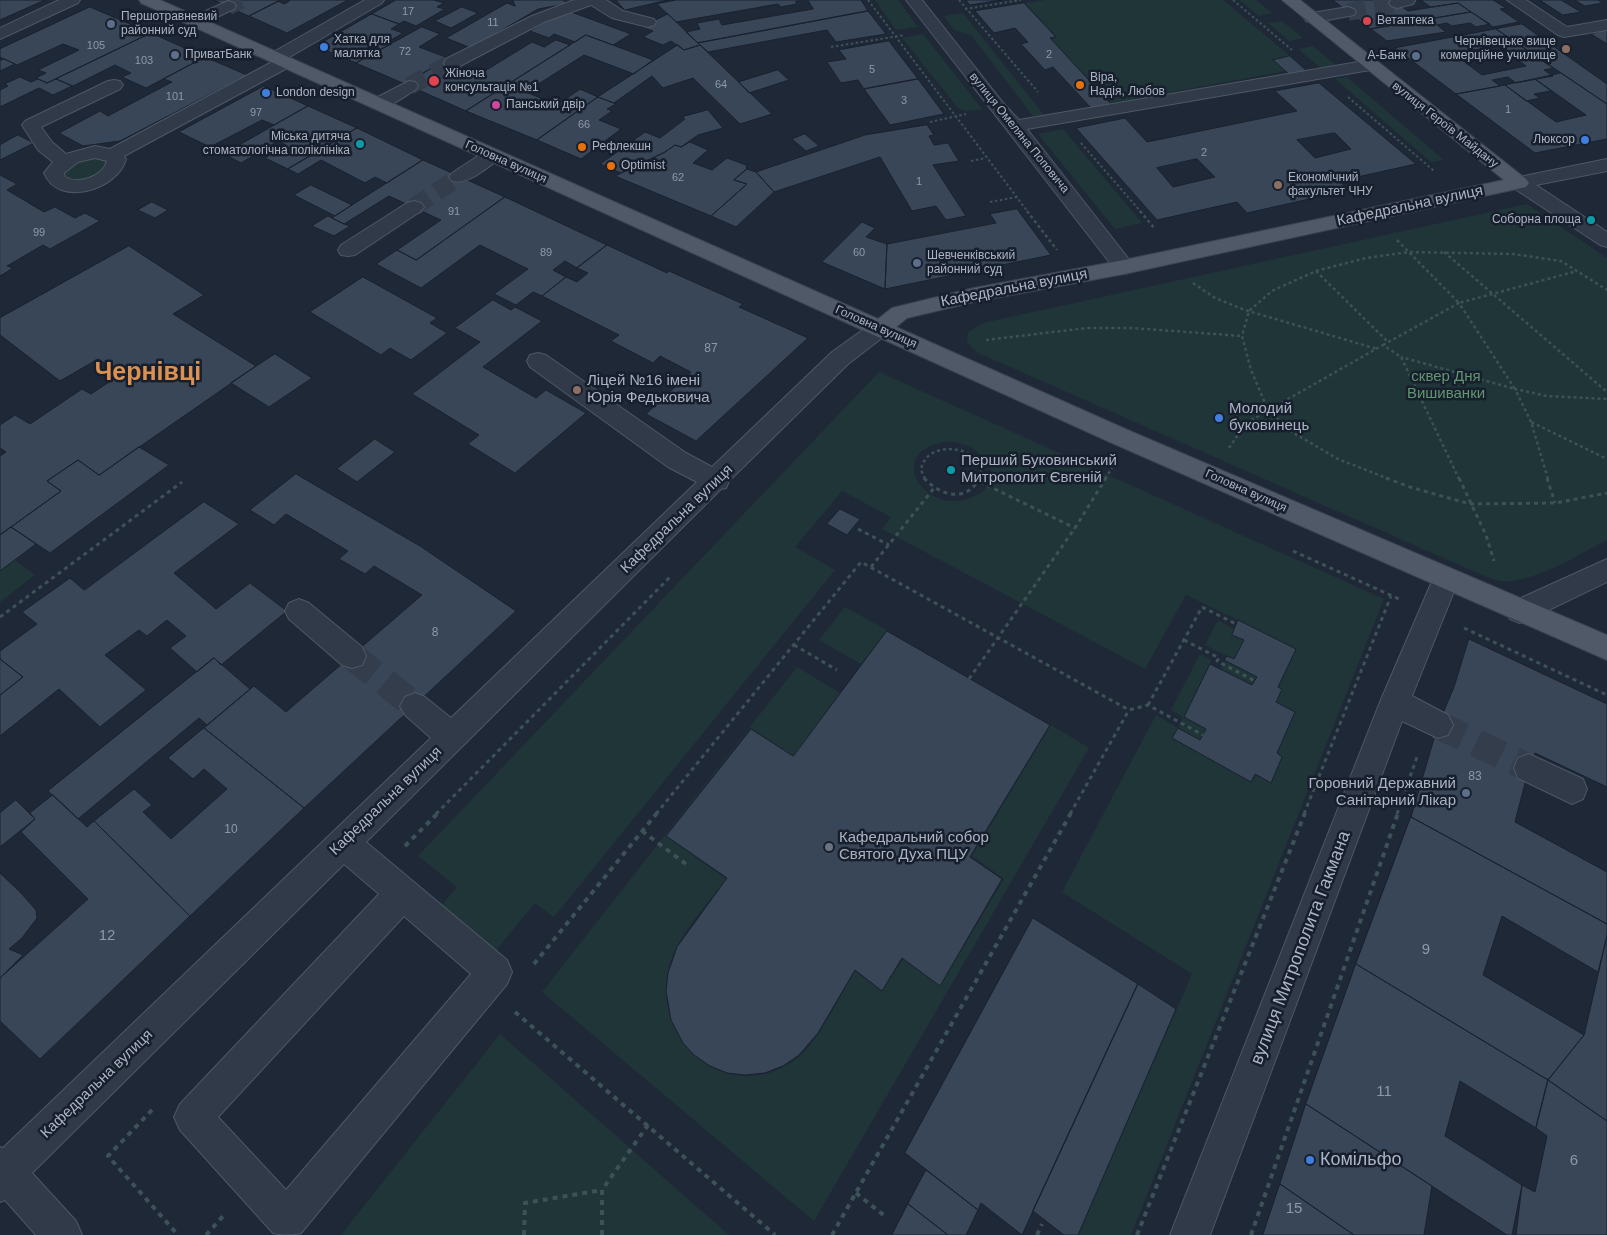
<!DOCTYPE html>
<meta charset="utf-8">
<style>
body{margin:0}
canvas{display:block;background:#1e2837}
</style>
<canvas width="1607" height="1235"></canvas>
<script>
const ctx = document.querySelector('canvas').getContext('2d');
ctx.lineJoin = 'round';
function paint(path, color) { ctx.fillStyle = color; ctx.fill(path, 'evenodd'); }
function trace(path, color, width, dash) { ctx.strokeStyle = color; ctx.lineWidth = width; ctx.lineCap = dash ? 'butt' : 'round'; ctx.setLineDash(dash || []); ctx.stroke(path); }
function write(font, color, halo, rows, align = 'center') {
  ctx.font = font + ' Helvetica,sans-serif'; ctx.lineWidth = 5; ctx.setLineDash([]); ctx.textBaseline = 'middle'; ctx.strokeStyle = halo; ctx.fillStyle = color; for (const [text, x, y, turn = 0] of rows) {
    ctx.save(); ctx.translate(x, y); ctx.rotate((+turn || 0) * Math.PI / 180); ctx.textAlign = isNaN(turn) ? turn : align; if (halo) ctx.strokeText(text, 0, 0); ctx.fillText(text, 0, 0); ctx.restore();
  }
}
const green = new Path2D(`
 M875,0H898L918,27L896,30Z
 M1046,0H1223L1290,56L1273,60L1286,71L1111,103L1051,39L1057,37L1025,3Z
 M1239,0H1256L1272,13L1259,16Z
 M963,13L1044,115L1033,116L971,35L954,30L944,16Z
 M1282,21L1303,38L1289,41L1268,23Z
 M923,34L982,109L969,111L959,109L902,38Z
 M1313,46L1337,66L1322,69L1298,49Z
 M1347,77L1444,160L1431,162L1335,79Z
 M1063,129L1142,223L1115,229L1038,134Z
 M91,157L105,159L108,166C98,176 77,188 65,175V171L75,162Z
 M1527,204L1607,258V540C1579,554 1533,584 1501,581C1494,580 1488,577 1482,575L976,352L967,342L968,332L983,323Z
 M879,372L1384,599L1131,1235H1078L1192,974L1062,892L1156,715L1178,728L1183,717L1171,710L1200,654L1212,660L1210,664L1220,669L1227,656L1205,645L1218,620L1234,629L1238,620L1186,595L1145,669L882,529L891,517L842,491L795,547L835,570L554,917L535,903L492,955L437,911L457,887L418,856ZM944,442C984,439 1014,485 968,499C923,513 885,453 944,442Z
 M15,560L35,575L0,602V571Z
 M845,607L887,630L861,664L819,640Z
 M797,667L840,693L793,756L750,728L666,836L726,879C707,905 674,939 668,971C653,1048 735,1108 799,1057C820,1039 840,995 855,971L882,991L903,959L940,986L1004,879L972,856L1051,725L1089,748L814,1221L542,992Z
 M500,1034L729,1235H341Z`);
const building = new Path2D(`
 M0,0H45L0,20Z
 M214,0H281L249,16Z
 M291,0H348L287,33L249,16L278,1L284,4Z
 M396,0H434L444,3L437,7L445,9L416,26L404,21L399,24L372,14Z
 M513,0H564L566,4L538,9L471,48L446,38L507,3L515,6Z
 M616,0H668L625,10Z
 M676,0H798L799,1L795,2L797,4L781,7L778,4L676,22L657,4Z
 M808,0H861L868,11L698,43L686,32L700,29L697,23L719,19L722,25L813,9Z
 M966,0H1002L970,5Z
 M1333,0H1392L1408,11L1458,3L1471,12L1371,29Z
 M1421,0H1493L1506,8L1500,9L1519,22L1493,27L1458,3L1431,7Z
 M1540,0H1561L1581,12L1563,15Z
 M1575,0H1598L1603,3L1585,6Z
 M1024,3L1056,37L1050,38L1111,104L1091,108L1053,67L1045,70L1021,44L1028,42L1015,28L994,33L975,11Z
 M90,7L151,33L47,83L36,78L46,73L38,70L79,50L63,44L17,65L0,57V49Z
 M462,7L478,13L451,28L435,21Z
 M566,10L631,34L613,45L586,35L575,42L554,34L549,38L530,31Z
 M868,11L886,34L836,42L827,30L708,52L698,43Z
 M1471,12L1490,24L1476,27L1470,23L1452,26L1447,23L1437,25L1446,32L1387,41L1371,29Z
 M372,14L399,24L391,29L403,33L386,43L391,44L356,63L316,46Z
 M668,14L700,45L684,50L671,41L663,45L643,37L653,31L642,27Z
 M1522,24L1607,84V104L1496,29Z
 M422,27L440,34L419,47L448,58L405,84L356,63Z
 M1496,29L1553,68L1544,70L1553,76L1516,83L1508,77L1492,80L1500,86L1456,94L1395,48ZM1498,46L1526,66L1482,75L1454,54Z
 M1607,30V44L1591,34Z
 M151,33L205,57L146,88L122,77L131,73L115,65L73,86L56,79Z
 M586,35L653,60L634,74L584,55L526,92L557,105L580,89L598,97L537,140L466,111Z
 M556,40L570,45L466,111L405,84L445,60L480,74L532,42L544,47Z
 M889,41L918,79L864,89L858,80L841,83L827,62L846,59L839,50Z
 M678,45L684,50L700,45L772,114L740,124L693,78L663,88L652,76L614,103L598,97Z
 M1290,56L1308,72L1290,75L1273,60Z
 M205,57L247,75L120,141L83,146L59,133L100,111L108,116L172,82L164,79Z
 M4,59L15,64L0,71V61Z
 M778,70L789,80L749,93L739,82Z
 M1561,73L1607,104V139L1535,153L1456,94L1505,85L1556,122L1586,115L1535,79Z
 M20,77L31,82L38,79L47,83L56,79L72,86L53,95L39,88L0,107V90L8,86L5,84Z
 M918,79L944,114L890,125L864,89Z
 M1535,79L1551,91L1534,94L1540,98L1526,101L1505,85Z
 M1319,83L1416,164L1339,181L1349,190L1247,213L1237,202L1157,220L1076,128L1125,118L1147,142L1297,111L1275,91ZM1335,133L1351,149L1315,158L1297,140ZM1197,159L1215,177L1173,187L1157,168Z
 M264,86L308,106L274,125L262,120L210,147L179,132Z
 M598,97L616,104L607,109L612,111L599,120L621,129L581,159L537,140Z
 M308,106L357,128L288,169L265,158L286,145L278,141L241,163L224,154Z
 M708,110L723,128L698,135L681,147L675,145L665,152L621,173L600,164L645,132L660,138L685,119L682,117Z
 M927,125L934,135L929,136L934,145L948,143L959,161L933,165L966,216L946,220L936,206L912,211L880,157L774,192L756,172L865,135Z
 M357,128L423,160L387,183L375,177L365,183L321,160L298,174L288,169Z
 M805,134L819,146L806,151L792,139Z
 M18,135L34,143L0,160V145Z
 M690,142L708,150L693,163L712,170L727,158L746,165L747,169L734,180L747,184L711,216L615,176L665,152L675,145L681,147Z
 M423,160L505,197L416,260L397,250L441,220L389,196L344,224L332,218Z
 M747,169L756,172L774,192L736,227L711,216L747,184L734,180Z
 M0,175L17,184L7,190L44,212L55,207L75,218L85,213L100,221L50,249L43,245L7,266L13,268L0,276Z
 M311,185L352,205L335,216L294,195Z
 M505,197L607,245L577,268L565,261L553,270L566,277L542,296L533,292L516,305L494,294L528,269L480,245L421,288L376,264L397,250L416,260Z
 M152,202L168,210L155,218L138,210Z
 M1017,209L1051,255L885,289L887,244L996,223L990,214Z
 M328,216L344,224L350,226L334,236L312,226Z
 M862,222L875,228L866,237L887,244L885,289L822,262Z
 M607,245L667,273L669,271L743,304L739,307L808,338L696,441L646,414L691,372L660,356L653,363L611,341L619,335L542,296L566,277L577,282L588,273L577,268Z
 M129,246L204,295L173,314L256,366L99,475L78,460L47,481L61,491L0,535V456L6,452L0,448V425L15,415L30,424L82,389L91,394L121,374L98,359L60,381L0,335V318Z
 M363,277L437,318L430,323L447,333L411,360L390,348L381,355L310,312Z
 M493,300L511,310L515,307L542,321L483,367L536,398L546,390L586,413L515,473L468,444L479,435L412,394L480,342L455,328Z
 M275,354L312,378L269,407L231,383Z
 M375,439L395,452L357,482L337,469Z
 M139,447L169,465L50,553L11,527L61,491L47,481L78,460L99,475Z
 M296,474L420,546L516,611L304,808L204,728L254,686L286,712L422,595L374,566L365,574L339,559L348,551L286,514L274,525L250,510Z
 M204,502L239,524L174,573L216,609L250,583L287,611L221,665L214,658L197,672L170,648L186,636L167,620L147,636L139,630L105,655L146,690L100,727L59,689L0,736V695L23,677L0,659V651L37,624L22,612L70,578L84,590Z
 M840,509L860,519L847,535L827,524Z
 M11,527L36,544L0,571V535Z
 M1238,620L1296,649L1278,687L1282,689L1276,702L1295,712L1277,753L1282,757L1271,783L1255,774L1251,782L1172,738L1178,728L1200,740L1206,729L1184,717L1210,664L1252,685L1257,677L1224,660L1227,656L1234,659L1244,640L1232,635Z
 M887,631L1050,725L970,857L1002,879L940,986L902,958L882,991L855,970L818,1033L799,1055L783,1066L765,1073L745,1075L727,1073L710,1066L694,1055L683,1043L671,1020L666,991L668,973L677,947L727,878L666,836L751,729L793,756Z
 M1469,639L1607,704V787L1535,753L1529,768L1515,822L1607,872V924L1411,817L1438,725L1454,687Z
 M214,658L250,689L207,725L199,718L78,819L48,791Z
 M0,659L23,677L0,695Z
 M204,728L304,808L190,916L94,821L134,789L152,805L143,812L171,839L227,789L204,769L193,779L168,758Z
 M53,795L87,827L94,821L190,916L40,1059L0,1021V978L88,899L21,832L35,819L30,813Z
 M16,800L35,819L0,847V813Z
 M1411,817L1607,924V936L1598,972L1502,916L1483,975L1584,1035L1548,1080L1356,964Z
 M0,873L20,892L36,910L37,918L22,938L9,949L23,955L0,978Z
 M1033,918L1138,984L1022,1235L981,1203L978,1210L905,1153Z
 M1607,936V1121L1548,1080L1584,1035Z
 M1356,964L1548,1080L1536,1128L1460,1081L1445,1136L1522,1185L1512,1235H1507L1306,1104Z
 M1138,984L1176,1009L1078,1235H1064L1033,1211Z
 M1548,1080L1607,1121V1235H1516L1522,1185L1535,1192L1547,1136L1536,1128Z
 M1306,1104L1432,1186L1424,1235H1354L1280,1184Z
 M926,1170L978,1210L966,1235H948L908,1204Z
 M1280,1184L1354,1235H1263Z
 M908,1204L948,1235H892Z`);
const minorTunnelFar1 = new Path2D(`
 M228,6L241,0
 M1348,12L1397,3
 M409,86L452,63
 M414,207L459,177`);
const minorTunnel = new Path2D(`
 M352,656L415,706
 M1438,725L1529,768`);
const pathFar3 = new Path2D(`
 M868,0L1028,212
 M959,0L1038,92
 M1233,0L1292,50
 M965,9L1021,0
 M831,47L905,35
 M1348,97L1434,171
 M930,122L966,114
 M1081,143L1141,212
 M971,161L985,158
 M990,202L1017,197`);
const pathFar2 = new Path2D(`
 M1027,211L1057,250
 M1140,211L1155,229
 M1397,240L1459,303L1577,271
 M1444,252L1607,392
 M1316,271L1388,342
 M1193,283L1215,298L1245,310L1377,349
 M986,340L1087,328H1132L1242,336
 M1383,345L1459,303L1515,389L1401,357
 M1531,422L1515,389L1547,396L1607,399
 M1229,448L1246,423L1383,345L1401,357L1459,479
 M925,479L921,470C926,435 993,448 979,479
 M1105,479L1112,468
 M1389,479L1338,459L1292,432L1268,410L1251,370L1242,336L1249,311L1272,291L1316,271L1366,258L1409,252L1513,254L1561,261L1607,290
 M1548,479L1531,422L1607,459`);
const pathFar1 = new Path2D(`
 M924,478C939,495 967,504 979,478
 M1386,478L1410,487L1470,504L1555,503L1607,493
 M1459,478L1486,535L1494,561
 M1547,478L1555,503
 M980,482L1075,528
 M858,529L889,545
 M1293,551L1399,599
 M871,567L934,488
 M0,617L182,482
 M1464,628L1607,695
 M1184,640L1219,658L1217,661L1255,681
 M794,645L837,670
 M969,679L1075,528L1106,478
 M1148,705L1202,607L1236,624
 M436,814L671,576
 M656,814L861,562L1129,710L1148,705L1203,735
 M1070,814L1129,710
 M1304,814L1391,596
 M1397,814L1418,754`);
const path = new Path2D(`
 M642,831L690,867
 M405,846L438,813
 M534,964L657,813
 M515,1012L775,1235
 M152,1110L108,1156L178,1235
 M856,1193L886,1217
 M206,1235L225,1214
 M524,1235L525,1203L602,1190
 M602,1235V1190L648,1125
 M832,1235L1071,813
 M1037,1235L1042,1224
 M1137,1235L1305,813
 M1251,1235L1398,813`);
const minor = new Path2D(`
 M59,0H80L78,3L0,39V28Z
 M365,0H384L382,3L288,58L293,62L291,66L124,156L126,159C118,190 58,208 44,173L53,162L38,150L22,125L25,121L108,81L114,80L120,81L123,85L120,89L41,127L52,142L66,154L95,146L110,149L272,62L268,58L270,54ZM95,158L107,161C103,176 79,185 65,177L64,173L78,162Z
 M574,0H606L623,11L654,19L656,22L654,25L648,27L612,18L591,5L544,22L458,67H446L444,63L446,59L532,16Z
 M906,0H922L1004,104L1019,120L1370,60L1376,61L1378,65L1376,69L1370,70L1027,129L1131,262L1134,267L1131,272L1124,274L1117,272Z
 M1391,0H1414L1415,1L1413,4L1397,8L1391,6L1389,3Z
 M1507,0H1526L1567,27L1607,20V30L1564,37L1558,35Z
 M228,1L234,3L236,6L234,9L200,25H188L186,22L188,19Z
 M1348,7L1354,9L1356,12L1354,15L1312,23L1306,21L1304,18L1306,15L1312,13Z
 M409,81L415,82L418,86L415,90C403,97 387,111 372,108L369,104L372,100Z
 M491,150L498,152L500,156L498,160C485,169 468,185 452,181L449,177L452,173L484,152Z
 M1607,159V171L1536,185L1607,232V247L1600,245L1512,187L1509,183L1512,179L1519,177Z
 M414,201L421,203L424,207L421,211L355,255L348,256L341,255L338,250L341,245L407,203Z
 M879,322L887,324L890,329L887,334L848,364L729,481L726,488L721,489L366,842L507,960L512,972L507,984L301,1233C292,1235 282,1235 273,1233L180,1130L174,1117L180,1104L379,894L344,864L32,1173L76,1221L82,1235H36L5,1200L0,1202V1147L3,1148L431,738L405,715L400,706L405,697L415,693L425,697L451,718L697,482L668,467L530,367L527,361L530,355L538,353L546,355L686,453L712,467L832,352L871,324ZM404,916L471,974L286,1190L218,1117Z
 M1607,559V582L1530,619L1520,623L1510,619L1506,611L1510,603Z
 M1446,568L1455,571L1459,579L1412,696L1448,715L1453,725L1448,735L1438,738L1402,721L1210,1235H1170L1380,702L1433,579L1437,571Z
 M299,599L309,603L362,647L366,656L362,665L352,668L342,665L289,619L285,611L289,603Z
 M1529,754L1583,779L1587,789L1583,799L1572,804L1518,778L1514,768L1518,758Z`);
const major = new Path2D(`
 M139,0H160L878,319L892,308L974,288L1124,260L1504,180L1282,0H1300L1526,179L1529,183L1526,187L1124,274L974,302L907,318L896,327L1130,431L1607,635V660L1112,443L141,3Z`);
const markers = [
 [1367,21,5,"#e0444e"],
 [111,24,5,"#5c6f8a"],
 [324,47,5,"#3f7fe0"],
 [1566,49,5,"#8d6e63"],
 [175,55,5,"#5c6f8a"],
 [1416,56,5,"#5c6f8a"],
 [434,81,6,"#e0444e"],
 [1080,85,5,"#e8710a"],
 [266,93,5,"#3f7fe0"],
 [496,105,5,"#d1479c"],
 [1585,140,5,"#3f7fe0"],
 [360,144,5,"#0f9aa8"],
 [582,147,5,"#e8710a"],
 [611,166,5,"#e8710a"],
 [1278,185,5,"#8d6e63"],
 [1591,220,5,"#0f9aa8"],
 [917,263,5,"#5c6f8a"],
 [577,390,5,"#8d6e63"],
 [1219,418,5,"#3f7fe0"],
 [951,470,5,"#0f9aa8"],
 [1466,793,5,"#5c6f8a"],
 [829,847,5,"#6b7280"],
 [1310,1160,5,"#3f7fe0"]
];
const farNumbernames = [
 ["17",408,12],
 ["11",493,23],
 ["105",96,46],
 ["72",405,52],
 ["2",1049,55],
 ["103",144,61],
 ["5",872,70],
 ["64",721,85],
 ["101",175,97],
 ["3",904,101],
 ["1",1508,110],
 ["97",256,113],
 ["66",584,125],
 ["2",1204,153],
 ["62",678,178],
 ["1",919,182],
 ["91",454,212],
 ["99",39,233],
 ["89",546,253],
 ["60",859,253]
];
const farPoinames = [
 ["Першотравневий",121,17],
 ["районний суд",121,31],
 ["Ветаптека",1377,21],
 ["Хатка для",334,40],
 ["малятка",334,54],
 ["Чернівецьке вище",1556,42,"right"],
 ["комерційне училище",1556,56,"right"],
 ["ПриватБанк",185,55],
 ["А-Банк",1406,56,"right"],
 ["Жіноча",445,74],
 ["консультація №1",445,88],
 ["Віра,",1090,78],
 ["Надія, Любов",1090,92],
 ["London design",276,93],
 ["Панський двір",506,105],
 ["Міська дитяча",350,137,"right"],
 ["стоматологічна поліклініка",350,151,"right"],
 ["Люксор",1575,140,"right"],
 ["Рефлекшн",592,147],
 ["Optimist",621,166],
 ["Економічний",1288,178],
 ["факультет ЧНУ",1288,192],
 ["Соборна площа",1581,220,"right"],
 ["Шевченківський",927,256],
 ["районний суд",927,270]
];
const farStreetnames = [
 ["вулиця Героїв Майдану",1445,125,38],
 ["вулиця Омеляна Поповича",1019,133,51],
 ["Головна вулиця",506,162,24],
 ["Головна вулиця",876,327,24],
 ["Головна вулиця",1246,491,24]
];
const numberNames = [
 ["87",711,349],
 ["8",435,633],
 ["83",1475,777],
 ["10",231,830]
];
const streetNames = [
 ["Кафедральна вулиця",1410,206,-12],
 ["Кафедральна вулиця",1014,288,-11],
 ["Кафедральна вулиця",677,519,-44],
 ["Кафедральна вулиця",386,801,-44],
 ["Кафедральна вулиця",97,1084,-44]
];
const parkNames = [
 ["сквер Дня",1446,377],
 ["Вишиванки",1446,394]
];
const poiNames = [
 ["Ліцей №16 імені",587,381],
 ["Юрія Федьковича",587,398],
 ["Молодий",1229,409],
 ["буковинець",1229,426],
 ["Перший Буковинський",961,461],
 ["Митрополит Євгеній",961,478],
 ["Горовний Державний",1456,784,"right"],
 ["Санітарний Лікар",1456,801,"right"],
 ["Кафедральний собор",839,838],
 ["Святого Духа ПЦУ",839,855]
];
const nearNumbernames = [
 ["12",107,936],
 ["9",1426,950],
 ["11",1384,1092],
 ["6",1574,1161],
 ["15",1294,1209]
];
const nearStreetnames = [
 ["вулиця Митрополита Гакмана",1301,948,-69]
];
const nearPoinames = [
 ["Комільфо",1320,1160]
];
const townNames = [
 ["Чернівці",148,373]
];
paint(green, '#203538');
paint(building, '#394658');
trace(building, '#19212e', 1);
trace(minorTunnelFar1, '#333d4c', 18, [18, 9]);
trace(minorTunnel, '#333d4c', 28, [28, 14]);
trace(minor, '#4f5766', 2);
trace(major, '#3b4351', 2);
trace(pathFar3, '#3d5256', 2, [2.5, 2.5]);
trace(pathFar2, '#3d5256', 2.5, [3, 3]);
trace(pathFar1, '#3d5256', 3, [4, 4]);
trace(path, '#3d5256', 4, [5, 5]);
paint(minor, '#313a48');
paint(major, '#4f5968');
for (const [x, y, r, color] of markers) { const dot = new Path2D(); dot.arc(x, y, r, 0, 2 * Math.PI); ctx.fillStyle = color; ctx.fill(dot); trace(dot, '#171f2c', 2); }
write('11px', '#8e98aa', null, farNumbernames);
write('12px', '#abb4c5', '#171f2c', farPoinames, 'left');
write('12px', '#abb4c5', '#171f2c', farStreetnames);
write('12px', '#8e98aa', null, numberNames);
write('15px', '#abb4c5', '#171f2c', streetNames);
write('15px', '#629670', '#171f2c', parkNames);
write('15px', '#abb4c5', '#171f2c', poiNames, 'left');
write('15px', '#8e98aa', null, nearNumbernames);
write('18px', '#abb4c5', '#171f2c', nearStreetnames);
write('18px', '#abb4c5', '#171f2c', nearPoinames, 'left');
write('bold 25px', '#da9151', '#171f2c', townNames);
</script>
